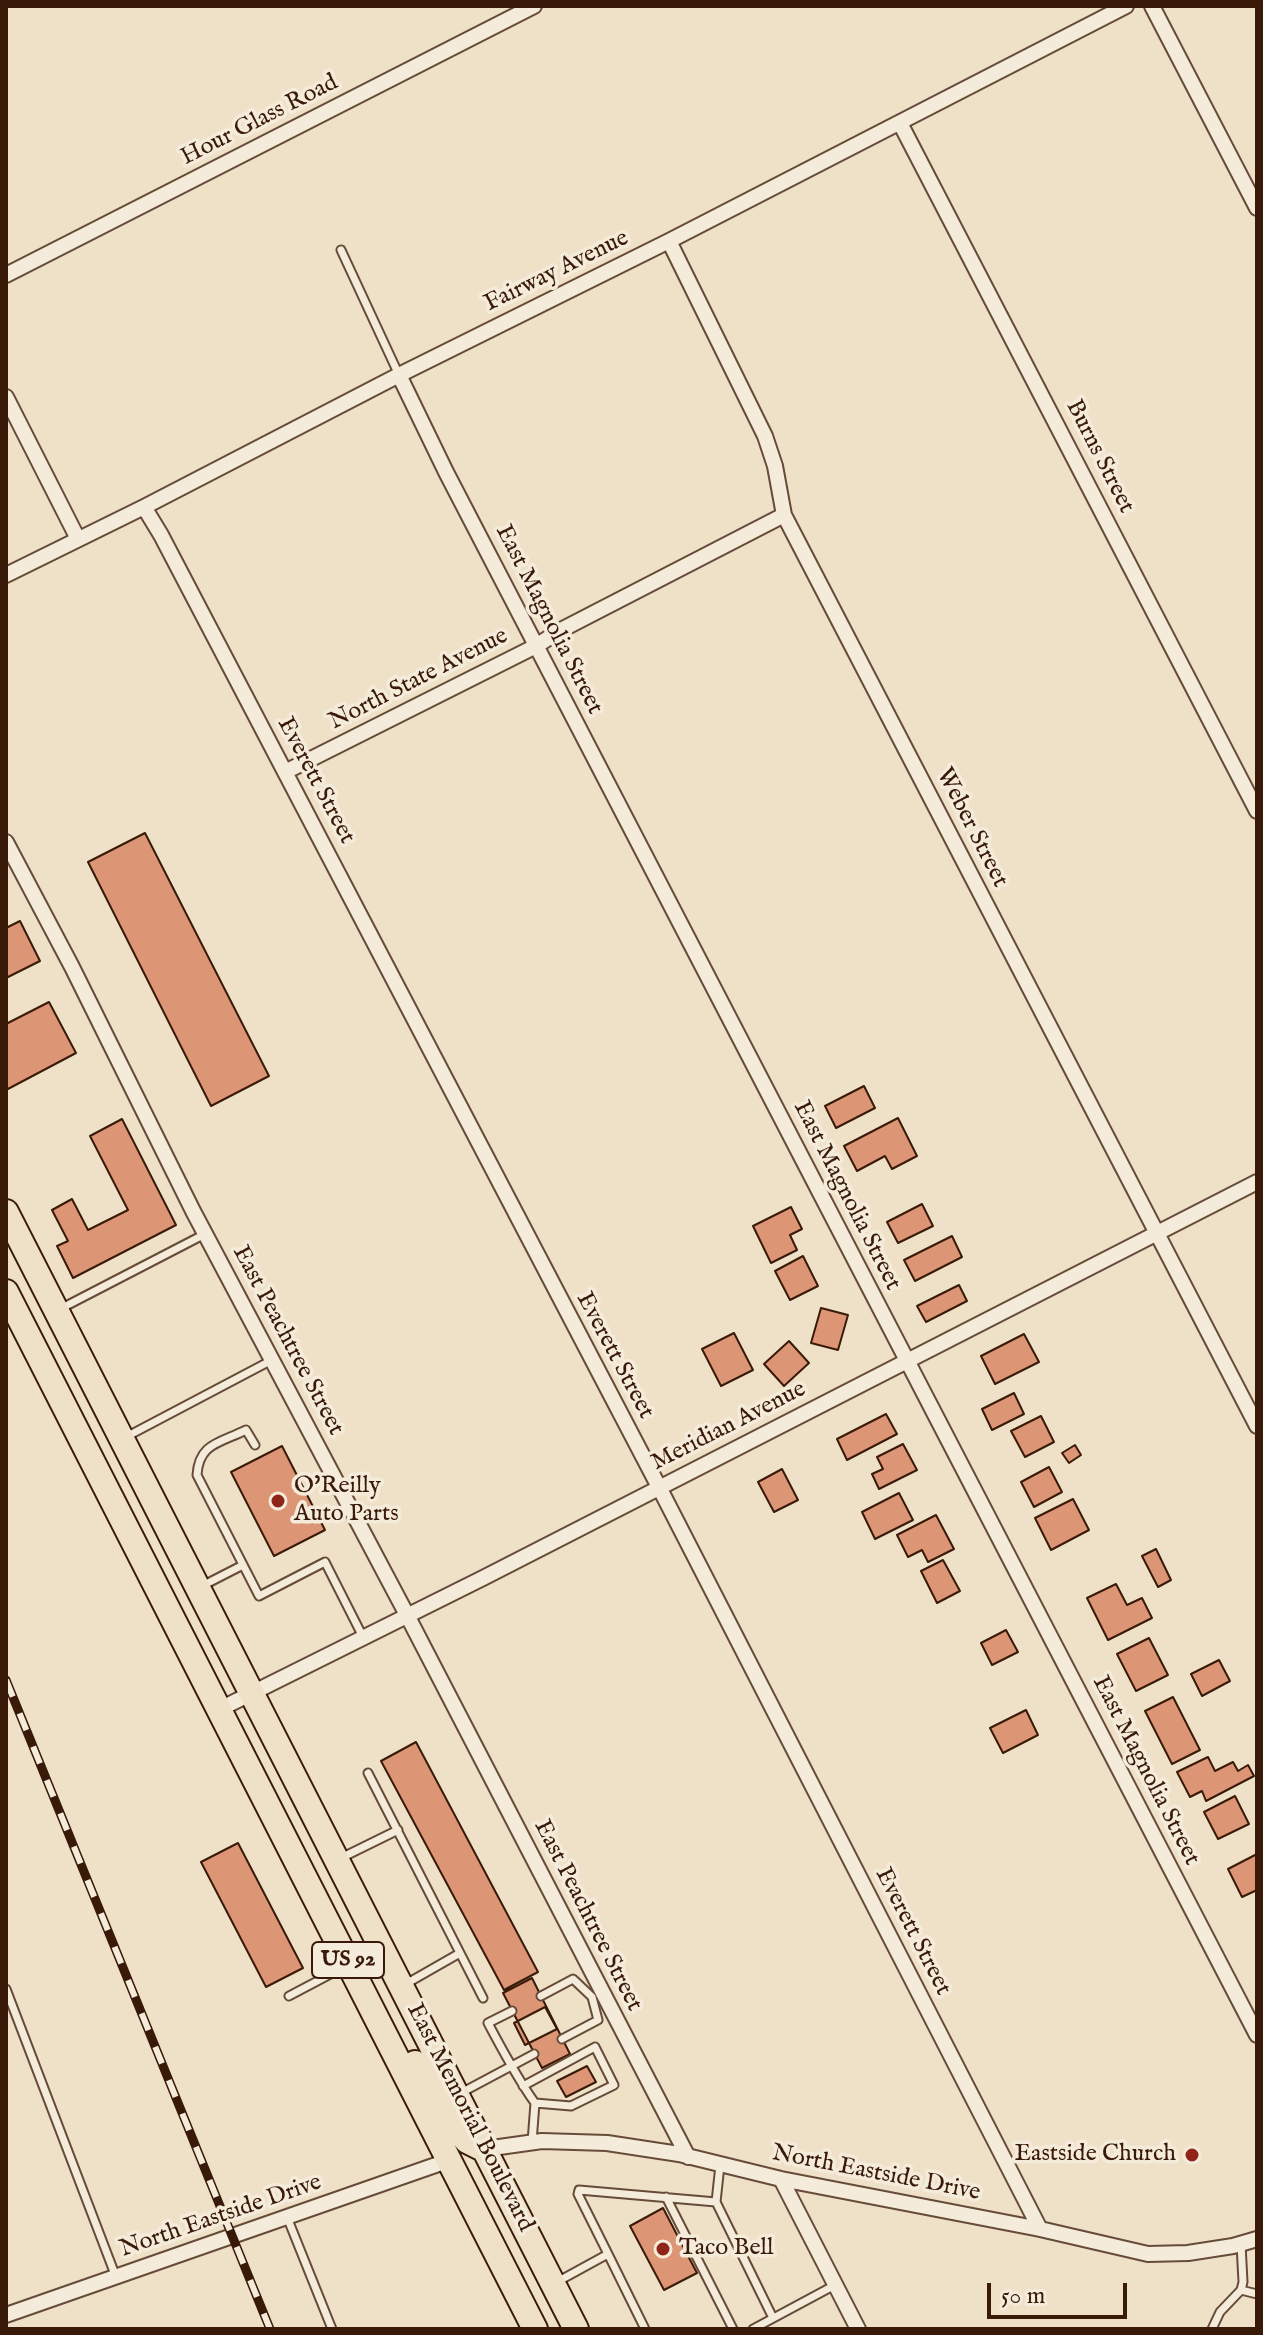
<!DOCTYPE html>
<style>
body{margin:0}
#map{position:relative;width:1263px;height:2335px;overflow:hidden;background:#efe0c8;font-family:"IM FELL English",serif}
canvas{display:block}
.frame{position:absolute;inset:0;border:8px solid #391a08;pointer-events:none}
.scale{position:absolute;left:987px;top:2283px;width:140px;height:36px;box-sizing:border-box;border:4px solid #391a08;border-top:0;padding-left:10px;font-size:24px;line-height:28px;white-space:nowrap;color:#391a08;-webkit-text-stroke:6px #f5ebdb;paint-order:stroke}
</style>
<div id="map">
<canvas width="1263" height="2335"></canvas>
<div class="frame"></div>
<div class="scale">50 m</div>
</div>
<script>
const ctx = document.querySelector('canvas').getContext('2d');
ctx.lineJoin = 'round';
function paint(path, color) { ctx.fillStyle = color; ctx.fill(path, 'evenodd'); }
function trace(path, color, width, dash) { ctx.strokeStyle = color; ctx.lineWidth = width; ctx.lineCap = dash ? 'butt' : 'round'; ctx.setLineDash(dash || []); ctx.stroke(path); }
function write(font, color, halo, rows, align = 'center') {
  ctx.font = font + ' "IM FELL English",serif'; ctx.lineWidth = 7; ctx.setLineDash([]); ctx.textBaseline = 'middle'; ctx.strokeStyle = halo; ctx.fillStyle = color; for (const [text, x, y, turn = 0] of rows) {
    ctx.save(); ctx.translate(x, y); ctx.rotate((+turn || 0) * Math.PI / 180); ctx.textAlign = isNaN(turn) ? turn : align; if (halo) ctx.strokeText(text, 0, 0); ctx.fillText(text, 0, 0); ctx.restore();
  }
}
const building = new Path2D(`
 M145,833L269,1076L211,1106L88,862Z
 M20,921L40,961L6,978V928Z
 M49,1002L76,1053L6,1090V1024Z
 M864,1086L875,1108L836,1128L825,1106Z
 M898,1118L917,1156L892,1169L885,1156L857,1171L844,1146Z
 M122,1119L176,1225L73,1278L57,1246L68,1241L52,1210L72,1199L88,1230L128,1210L90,1136Z
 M922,1204L933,1226L898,1243L887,1222Z
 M791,1207L802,1229L790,1235L797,1250L771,1263L753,1226Z
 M952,1236L962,1257L915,1281L904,1260Z
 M803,1256L818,1286L790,1300L775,1271Z
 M959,1285L967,1301L926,1322L917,1306Z
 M821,1308L848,1315L838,1350L811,1343Z
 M734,1333L753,1370L721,1386L702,1349Z
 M1024,1334L1039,1362L995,1384L981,1356Z
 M789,1341L809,1363L784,1386L764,1364Z
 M1014,1393L1024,1414L992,1430L982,1409Z
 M886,1414L897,1434L847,1460L837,1439Z
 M1041,1416L1054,1442L1025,1457L1011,1431Z
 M903,1444L917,1470L879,1489L872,1474L883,1469L877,1457Z
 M1075,1445L1081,1455L1069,1463L1062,1453Z
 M282,1446L325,1530L274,1556L231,1472Z
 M1049,1467L1062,1492L1034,1507L1021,1482Z
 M782,1469L798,1500L774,1512L758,1482Z
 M899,1493L913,1520L875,1539L862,1512Z
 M1073,1499L1089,1530L1051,1550L1035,1518Z
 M936,1515L954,1549L928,1562L922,1550L908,1557L897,1535Z
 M1156,1549L1171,1580L1158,1587L1142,1556Z
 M943,1560L960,1591L937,1603L921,1571Z
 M1116,1584L1127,1605L1142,1598L1152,1618L1108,1640L1087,1598Z
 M1006,1630L1018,1652L992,1665L981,1643Z
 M1149,1638L1168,1675L1136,1691L1117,1654Z
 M1219,1660L1230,1681L1202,1696L1191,1674Z
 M1173,1697L1200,1750L1172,1764L1145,1711Z
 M1026,1710L1038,1735L1003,1753L990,1728Z
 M416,1742L538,1972L504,1990L381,1761Z
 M1208,1757L1215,1771L1233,1762L1238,1771L1248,1765L1254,1776L1206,1801L1202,1791L1190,1797L1177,1772Z
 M1235,1796L1249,1824L1218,1839L1204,1812Z
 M238,1843L303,1968L266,1987L201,1862Z
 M1257,1854V1890L1242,1897L1228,1869Z
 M532,1978L570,2054L542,2068L503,1993Z
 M545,2007L557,2029L525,2045L514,2023Z
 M587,2066L596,2082L566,2097L557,2081Z
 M663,2208L697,2273L664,2290L630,2226Z`);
const lane = new Path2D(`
 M341,250L399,375
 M62,1308L205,1234
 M124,1438L272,1360
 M255,1445L246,1430C220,1443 199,1443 197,1475L259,1596L325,1562L363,1637
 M202,1586L243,1565
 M368,1773L483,1998
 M339,1859L398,1830
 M404,1985L460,1953
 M6,1989L116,2277
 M289,1996L344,1967
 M541,1996L573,1979L592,1997L598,2020L562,2039
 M512,2011L488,2023C503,2051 517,2078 535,2103L571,2106L614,2085L595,2047L523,2086
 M459,2094L534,2054
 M532,2142L535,2103
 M666,2197L733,2329
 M716,2202L773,2318
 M287,2217L332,2329
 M608,2254L645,2329
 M555,2283L608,2254L578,2194L579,2190L716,2202L720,2165
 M1241,2290L1257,2294
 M753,2329L835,2285
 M1212,2329L1220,2312L1241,2290L1243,2282L1241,2244`);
const street = new Path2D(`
 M1152,6L1257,208
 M900,123L1257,811
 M669,241L765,436L775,466L784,515L1257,1426
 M6,275L534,6
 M399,375L446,472L1257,2035
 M6,397L78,539
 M144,507L161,535L659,1487L1040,2229
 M6,575L144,507L399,375L669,241L1126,6
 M285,772L536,646L561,630L784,515
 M6,842L72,967L193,1211L407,1615L688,2157
 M220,1709L483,1578L1257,1182
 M485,2149L542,2141L607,2143L679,2154L781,2179L1040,2229L1148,2254L1188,2253L1233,2246L1257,2239
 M781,2179L858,2329
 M6,2315L450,2160`);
const primary = new Path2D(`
 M6,1212L576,2329
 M6,1292L535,2329
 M415,2063L453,2125L467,2141L479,2147`);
const rail = new Path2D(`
 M6,1680L270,2329`);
const markers = [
 [278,1501,8,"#8f2418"],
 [1192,2155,8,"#8f2418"],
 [663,2249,8,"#8f2418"]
];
const shields = [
 [348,1960,72]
];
const shieldNames = [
 ["US 92",348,1960]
];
const streetNames = [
 ["Hour Glass Road",260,121,-27],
 ["Fairway Avenue",557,272,-26],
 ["Burns Street",1099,457,63],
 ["East Magnolia Street",548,620,63],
 ["North State Avenue",419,680,-27],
 ["Everett Street",315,781,62],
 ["Weber Street",971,828,63],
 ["East Magnolia Street",846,1196,63],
 ["East Peachtree Street",287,1341,62],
 ["Everett Street",614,1356,62],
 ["Meridian Avenue",729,1427,-27],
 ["East Magnolia Street",1145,1771,63],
 ["East Peachtree Street",587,1916,63],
 ["Everett Street",912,1932,63],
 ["East Memorial Boulevard",469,2118,63],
 ["North Eastside Drive",876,2174,11],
 ["North Eastside Drive",221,2217,-19]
];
const poiNames = [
 ["O'Reilly",294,1487],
 ["Auto Parts",294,1515],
 ["Eastside Church",1176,2155,"right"],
 ["Taco Bell",679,2249]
];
paint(building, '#dd9675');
trace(building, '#391a08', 2);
trace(lane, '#664c38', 11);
trace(street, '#664c38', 18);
trace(primary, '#391a08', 28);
trace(lane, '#f5ebdb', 7);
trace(street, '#f5ebdb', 14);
trace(primary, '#efe0c8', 24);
trace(rail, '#391a08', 9);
trace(rail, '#f5ebdb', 6, [18]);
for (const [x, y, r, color] of markers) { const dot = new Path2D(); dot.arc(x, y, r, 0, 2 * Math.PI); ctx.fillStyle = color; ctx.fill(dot); trace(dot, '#f5ebdb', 3); }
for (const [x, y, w] of shields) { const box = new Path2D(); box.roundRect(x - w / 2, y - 18, w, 36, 6); ctx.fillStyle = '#f5ebdb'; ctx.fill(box); trace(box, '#391a08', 2); }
write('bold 22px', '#391a08', null, shieldNames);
write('24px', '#391a08', '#f5ebdb', streetNames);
write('24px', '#391a08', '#f5ebdb', poiNames, 'left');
</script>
